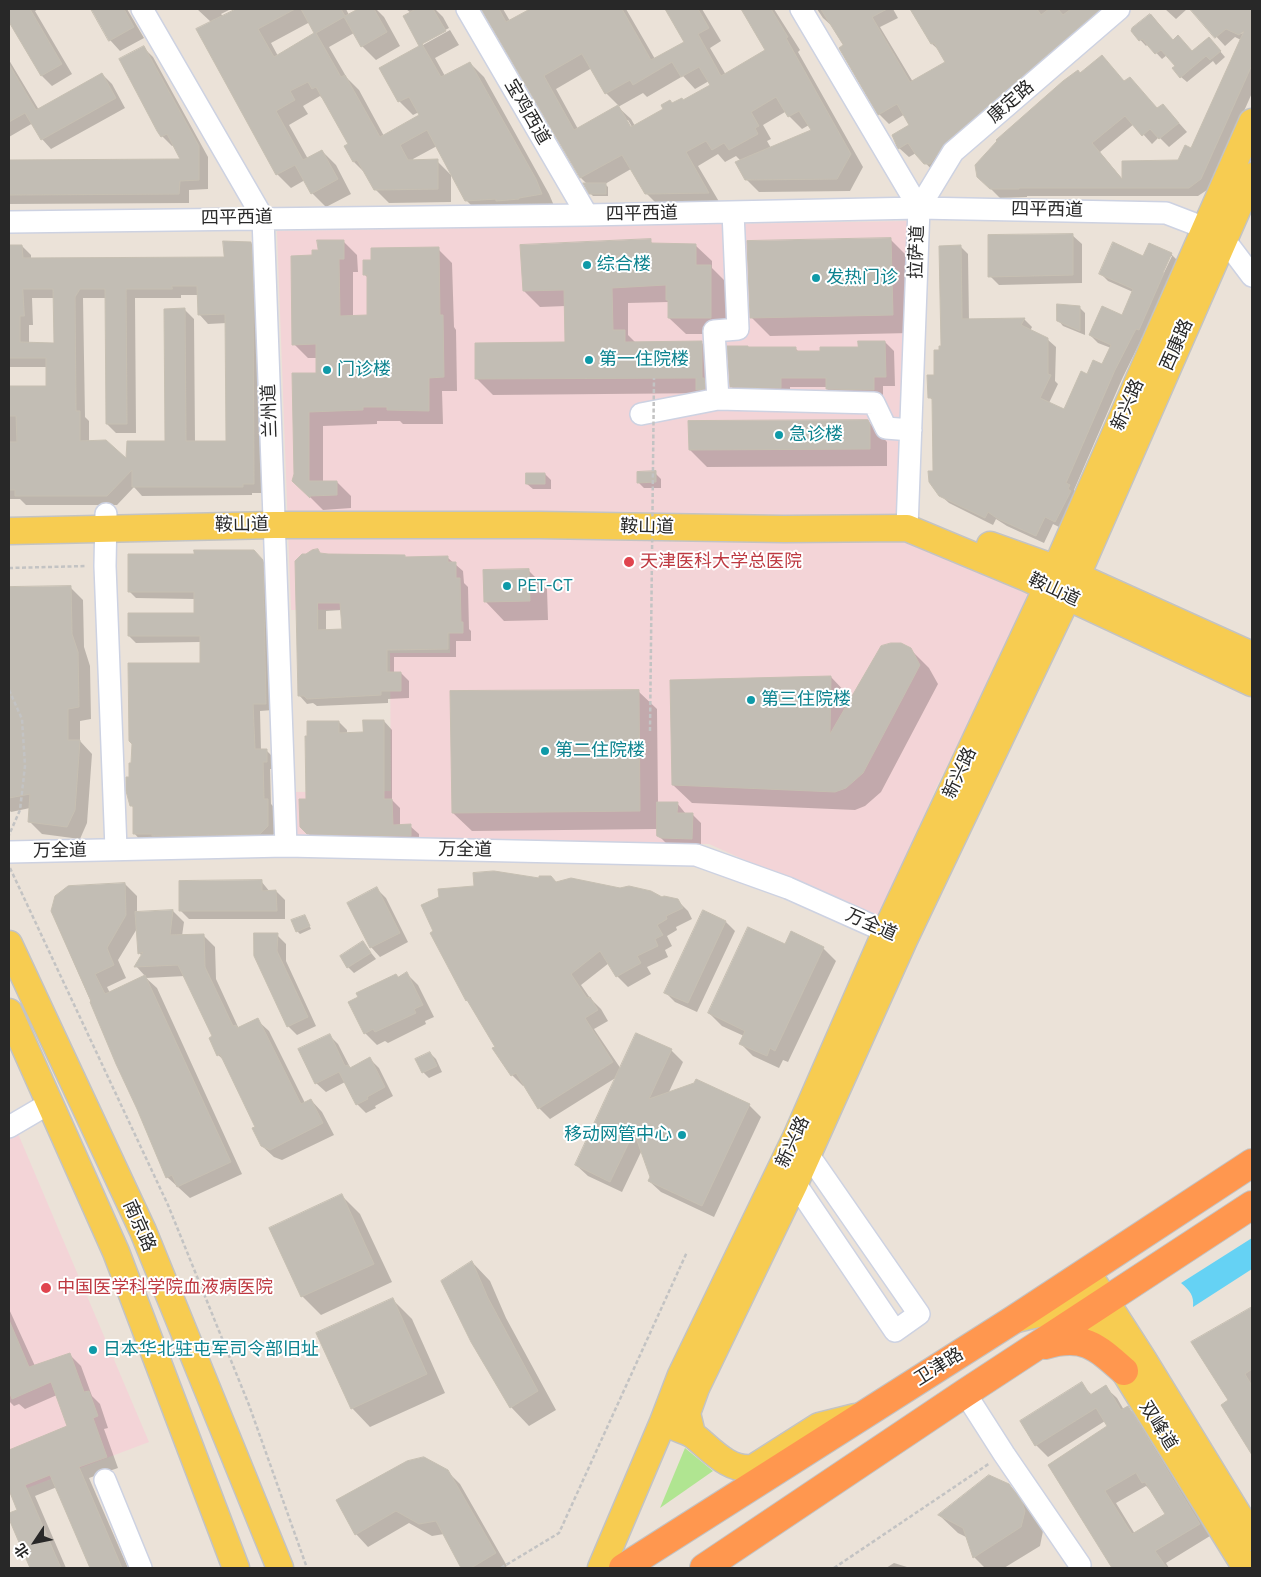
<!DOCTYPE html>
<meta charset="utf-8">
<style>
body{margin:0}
#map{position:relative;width:1261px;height:1577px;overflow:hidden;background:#ebe2d8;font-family:Karla,"Noto Sans SC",sans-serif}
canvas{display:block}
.frame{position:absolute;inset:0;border:10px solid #282828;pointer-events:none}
.north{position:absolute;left:10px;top:1517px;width:50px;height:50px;-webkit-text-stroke:4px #fff;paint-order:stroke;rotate:236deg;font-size:14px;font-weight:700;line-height:20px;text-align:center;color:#282828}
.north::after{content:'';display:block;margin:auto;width:18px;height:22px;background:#282828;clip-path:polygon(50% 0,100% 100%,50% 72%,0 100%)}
</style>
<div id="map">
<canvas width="1261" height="1577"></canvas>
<div class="frame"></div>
<div class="north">北</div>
</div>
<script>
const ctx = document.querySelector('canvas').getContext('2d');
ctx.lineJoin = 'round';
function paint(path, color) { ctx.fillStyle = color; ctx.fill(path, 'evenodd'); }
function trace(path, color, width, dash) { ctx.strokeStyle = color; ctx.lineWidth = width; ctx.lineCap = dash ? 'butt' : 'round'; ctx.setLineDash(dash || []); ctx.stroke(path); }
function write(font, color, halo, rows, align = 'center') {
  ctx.font = font + ' Karla,"Noto Sans SC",sans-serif'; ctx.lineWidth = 4; ctx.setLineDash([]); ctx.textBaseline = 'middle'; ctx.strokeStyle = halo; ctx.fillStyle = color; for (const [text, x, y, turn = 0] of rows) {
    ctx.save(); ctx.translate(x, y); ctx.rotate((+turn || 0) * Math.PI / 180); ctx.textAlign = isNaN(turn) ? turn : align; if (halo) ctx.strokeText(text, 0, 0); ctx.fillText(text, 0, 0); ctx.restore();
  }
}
const medical = new Path2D(`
 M908,221L902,533L1035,590L937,786L879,920L709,844L297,841L295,792L391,791L390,653H450V609L291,610L277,231Z
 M16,1129L149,1442L9,1495V1133Z`);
const green = new Path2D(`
 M685,1448L713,1471L660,1508Z`);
const water = new Path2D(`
 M1252,1238V1269L1193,1307C1194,1295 1190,1291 1181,1283Z`);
const shadow = new Path2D(`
 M9,9H38L35,11L72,74L52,86L42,76L9,19Z
 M93,9H127L144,38L120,51L110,40Z
 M197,9H231L221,14L224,17L238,9H346L349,15L361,9H376L384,17L400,46L376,60L362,46L354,33L329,47L347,78L359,90L384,136L420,115L419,112L413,115L399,101L420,47L411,13L406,9H435L443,17L449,28L423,42V45L450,30L459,45L435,58L445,76L470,63L484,77L549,194L555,208L480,214L466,200L437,146L413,159L414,161H437L451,175V202L389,203L375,189L366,174L354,162L346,147L349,144L324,100L320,96L303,106L308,114L289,125L308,159L322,151L336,165L351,194L326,207L312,193L305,180L291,188L277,174L211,22ZM310,22L316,34L278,56L271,43Z
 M483,9H503L510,21L532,9H626L655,59L686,42L666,9H702L721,41L710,48L726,75L767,51L742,9H774L800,50L798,52L863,167L850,191L759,192L746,179L741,161L736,156L725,162L718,154L698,166L721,205L659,206L646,193L631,169L605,184L608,187V196H593L590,193L587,184L581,178ZM592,68L606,93L619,106L578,129L556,89ZM683,76L695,89L709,81L711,85L684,101L673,104L635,126L631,119L618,107L643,93L647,97ZM785,112L802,129L809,125L813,130L771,148L767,141L771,139L763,125ZM625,120H628L635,132L633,133Z
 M817,9H893L898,18L880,27L913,82L947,63L941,52L932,44L912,9H1121L935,173L916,153L909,157L899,148L911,125L905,114L889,124L879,114L840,48L845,46L833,27L823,18Z
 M1165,9H1187L1176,19Z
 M1191,9H1224L1231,18L1235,9H1252V93L1210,188L1198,196H1027V197L1000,198L987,185L1081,74L1125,82L1158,109L1163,105L1187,132L1169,147L1159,137L1152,144L1134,124L1100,152L1123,180L1179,161L1192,150L1241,40L1235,37L1225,46ZM1247,26L1244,33L1239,34Z
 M1151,14L1173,41L1192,52L1214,44L1225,57L1216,65L1213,61L1187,82L1181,77L1177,66L1167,55L1162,59L1148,44L1146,46L1132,31Z
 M144,48L153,57L208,157V189L189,190V203L9,204V161L182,160L174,145L172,146L162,136Z
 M9,60L39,110L102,74L112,84L125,108L51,149L42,139L33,123L9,137Z
 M1072,235L1082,244V283L999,285L990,276Z
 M890,239L909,258L911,333L770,336L751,317Z
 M343,241L357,255L358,272H353V317H368V278L364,274L438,249L452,263L454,327L456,330L457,391H442L443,424H403L400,421H377V424L323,426V482H337L351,496V508L323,510L294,481V374L318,375V358H308L294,344L313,257L319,251Z
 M650,241L654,245H695L712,261V268L727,283V334H686L669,318V302L628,303V335L636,343L701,342L718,359V393L493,395L477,379L566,343V306L540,307L524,291Z
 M251,243L260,252L263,493H252V495L142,496L134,487L117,505H26L20,499H9V387L47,388V367H9V246H22L31,255V259L225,258ZM181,295H198L199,314L208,324L227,323L228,442H195L194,319L185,310L166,442L128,460L89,442V421L85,417L83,298H106L107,424L116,433H136L135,298H181ZM32,298H55V344H29V325H33Z
 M960,246L968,254L969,321L1024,319L1032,327L1030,331L1047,339L1056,347L1055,381L1058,384L1049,403L1065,411L1088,376L1102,366L1111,348L1098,343L1090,335L1123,316L1133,292L1108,281L1100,273L1143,258L1171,254L1179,262L1122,379L1074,490L1077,494L1063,529L1053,524L1044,543L1007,526L996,519L993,525L949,503L940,495L934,472V401L929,397L942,347ZM1169,256H1172L1161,279L1159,278Z
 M1079,307L1085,313V335L1063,326L1058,320Z
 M885,342L894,351L895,386H883V399L836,398L827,389V387H790V397L740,396L731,386L749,349L795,348L800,353L860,348Z
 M868,421L887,442V466L707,467L690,450Z
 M655,473L661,479V488H644L638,482Z
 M545,474L551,480V489H533L527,484Z
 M253,551L270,568L273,710L260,711L261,750H266L273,757V769H270L271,804L274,807L275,833L267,841H141L134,833V808L131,805L130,779L202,664L201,642L136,643L129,636L195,614V599L136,598L129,591L195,555Z
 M321,554L404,556L407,558H448L463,571L464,583L468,587L469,629L471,631V641H456V657H394V673H401L409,681V698L388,699V703L317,706L313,703L307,704L299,695ZM342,610L344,630L326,631V611Z
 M528,570L547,589L548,620L504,621L486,602Z
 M9,588H71L83,600L84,647L90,666L91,719L80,721V741L92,754L87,823L80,839L42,834L30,822V808L11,812L9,810Z
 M910,649L929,668L938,684L881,792L865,806L855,810L692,803L673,785L831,677L849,696V703Z
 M638,691L657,709L658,803H677L686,814H692L701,823V847L668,845L658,835V829L472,831L453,813Z
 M384,721L392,730V800L400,808V826H410L419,834V844L316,842L301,826L307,800L339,722L347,730V734H364Z
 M261,881L270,892L276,891L285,900V919H189L180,910Z
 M557,883L677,900L688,911L692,919L676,927L677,930L667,936L672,946L665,950L668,957L647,967L651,974L628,987L617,976L609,963L581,985L590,998L601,1009L608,1021L594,1029L621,1069L671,1050L683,1062L668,1094L749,1105L761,1117L714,1217L661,1192L649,1181L651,1177L642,1150L622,1192L588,1176L576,1165L617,1077L550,1119L539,1108L524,1085L523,1086L512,1075L494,1049L497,1047L467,1000Z
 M125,884L137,896V913L173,911L184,922L182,936L203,935L215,947L216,979L239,1029L257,1020L269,1031L305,1103L311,1100L322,1112L334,1135L282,1160L274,1157L262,1146L257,1127L226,1062L218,1055L214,1037L185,976L146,978L157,988L242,1174L190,1198L167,1177L54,917ZM138,927L140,954L142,956L136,966L145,976L110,993L107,987L126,978L118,960Z
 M377,889L386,898L408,942L380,957L371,947Z
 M703,912L726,922L735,931L697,1012L675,1002L665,992Z
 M305,916L311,929L300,934L297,931Z
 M277,935L286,944V961L316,1026L297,1035L288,1026L255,956Z
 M363,943L376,959L354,973L348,967Z
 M786,946L823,948L836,961L788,1062L783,1060L779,1068L753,1056L740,1043L744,1036L722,1026L709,1013Z
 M407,974L418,985L434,1017L425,1021L426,1024L388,1043L385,1041L377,1045L365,1033L350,1002Z
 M329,1035L338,1044L351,1069L370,1059L379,1068L393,1096L375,1106L376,1108L366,1113L357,1104L345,1082L326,1092L316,1083Z
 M430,1053L436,1059L442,1072L429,1078L423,1072Z
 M342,1196L360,1214L392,1282L321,1315L302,1296Z
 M472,1262L490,1281L506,1318L556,1410L529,1426L511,1407Z
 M393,1300L412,1319L445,1393L370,1427L352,1408Z
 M9,1309L35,1366L70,1355L81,1366L92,1396L100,1404L108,1428L104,1429L118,1468L89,1478L128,1568H92L57,1487L35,1496L66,1568H31L9,1515L18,1510L9,1491V1451L68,1427L57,1395L25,1409L19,1404L14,1406L9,1401Z
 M1250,1310L1252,1312V1453L1222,1406L1230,1401Z
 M1081,1384L1092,1395L1105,1387L1117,1398L1124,1410L1128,1408L1140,1419L1210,1536L1166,1563L1169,1568H1113L1049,1466L1109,1427L1105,1421L1048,1457L1036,1445ZM1146,1486L1152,1492L1166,1514L1135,1534L1116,1503Z
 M447,1471L460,1484L507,1566L504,1568H463L444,1534L432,1536L409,1523L368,1547L356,1534Z
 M1009,1485L1028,1504L1040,1522L1043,1531L1040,1546L1004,1568H985L974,1557L968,1538L958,1533L939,1515Z
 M894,1563L907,1567L909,1568H886Z`);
const building = new Path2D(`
 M9,9H30L62,64L41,76L9,22Z
 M91,9H124L134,27L109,41Z
 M236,9H295L258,29L274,57L314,33L301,9H341L345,16L358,9H374L387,32L361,47L344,17L316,33L341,77L345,75L380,137L419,115L409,97L398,102L379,68L419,46L403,16L416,9H433L446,31L422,44L441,77L470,62L536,179L542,194L519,198V199L496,201V199L465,201L427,130L400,145L408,160L438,159V189L374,190L357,160L353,162L344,146L348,144L316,87L312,89L308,82L290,91L295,100L276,111L303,160L322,150L338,179L311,194L295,165L276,175L196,29Z
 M481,9H499L506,22L530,9H622L651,60L684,42L665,9H698L709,28L698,34L721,76L765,50L741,9H771L788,37L786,38L851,154L837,179L745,180L735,162L811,130L799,111L788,117L776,97L751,112L759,126L755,128L758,134L729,150L724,143L712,150L706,141L686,152L709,193L645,194L622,155L580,178ZM582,54L605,94L630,80L633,85L672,62L681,77L699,67L710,85L683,100L682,98L672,103L670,100L661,105L663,109L631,127L618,105L574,130L544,76Z
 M821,9H887L872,17L910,82L945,62L934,43L931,44L910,9H1037L1041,15L1049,9H1058L1063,15L1071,9H1100L945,143L930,164H924L916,155L908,143L898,149L892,135L909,125L897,104L878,115L839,48L843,45Z
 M1190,9H1252V65L1201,179L1189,188H1019V189H990L977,177L975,165L997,141L996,140L1063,81L1078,70L1080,73L1102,55L1124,81L1130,77L1157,108L1163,104L1179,123L1159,139L1150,129L1142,136L1125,116L1092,143L1122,179V161L1178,160L1185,145L1191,148L1244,31L1239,35L1226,29L1215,38Z
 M1150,14L1173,40L1178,35L1192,51L1209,37L1221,51L1210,60L1206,56L1180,78L1172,68L1175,66L1161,50L1155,54L1142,39L1139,41L1131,31L1132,28Z
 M144,46L199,146V180L180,181L179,194L9,195V160L180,159L167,134L161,137L157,131L119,59Z
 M9,64L36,110L102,73L116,98L41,140L25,113L9,122Z
 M583,183H606V194H589Z
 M1073,234V275L988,277V235Z
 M891,238L893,315L750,318L747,241Z
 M651,239V243L696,244V265H711V318H668V300H666V285L612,288L613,330H625V342L702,341V378H704L705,389L696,390V378L475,379V343L565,342L564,290L523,291L520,245Z
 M317,240H344V259H339L340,316L367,315V275H363V260H371V248L439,247L440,315H443L444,377L429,378V411L387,410V407H363V410L309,412V481H337V495L310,496V498L292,481L294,474L292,373H316V344L292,345L291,256L312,255V250H318Z
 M223,241L251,242L253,291L254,484H243V487H132V470L107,496H15V490H9V442H17L16,416H9V386H46V358H9V245H22L23,258L224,257ZM172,286H197L198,315L225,314L226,441H186L185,308L164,309L165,441H127L126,458L106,440L80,441V411H76L75,297L80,289H105L106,424H127L126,289H172ZM23,289H53L54,343L20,342V316H24Z
 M1113,242L1143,256L1149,243L1172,253L1163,273H1164L1139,330L1136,329L1115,370L1066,483L1070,485L1068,489L1071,491L1055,522L1045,517L1036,536L998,519L988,512L985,518L939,496L929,482L928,471H933L932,398H928L927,375H934V350H939V346H941L939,246L961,245L962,319L1025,318L1021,325L1048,338V374L1051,375L1040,398L1064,409L1081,371L1087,374L1093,360L1102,364L1111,345L1089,335L1102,306L1122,315L1133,289L1099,274Z
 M1057,304L1080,306V331L1057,321Z
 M858,341H885L886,377H874V390L826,389V378H781V388L730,387L727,346H748V347H796V351H820V347H858Z
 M868,420L870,424V449L689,450L688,421Z
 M656,471V482L637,483V472Z
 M526,473H545V484H526Z
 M318,549L320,553L328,554L405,555V557L448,556V562H456V578H460L461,622H463V633H448V649L387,650V672H401V691H381V695L307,699L304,696H298L295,561L302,554H306L312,550ZM318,603H340L342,629L318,630Z
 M194,550H254L263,560L266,704H253L255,749H267V762H263L264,799H268V826L260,834L152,836V834H133V806H130L126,791V777H129V763H131L132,744L129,741L128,663H200V636H128V613H194V592H128V554H194Z
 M529,569L530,601L484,602L483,570Z
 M71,586L72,634L78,652L79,707L68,709V740H80L75,810L67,827L28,822L30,794L9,798V587Z
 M891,643H901L911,648L920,665L863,773L846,788L835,792L672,785L670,680L831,676L830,734L881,646Z
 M639,690L640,811L452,813L450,691Z
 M363,720H384V799H392L393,825L411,824V836L307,834L300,827L299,799H306L305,736H307V721H339V733L363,732Z
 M657,802H678L677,813H693L692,839L661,838L657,836Z
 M494,871L539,878V876H551L556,882L571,878L620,888L629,886L651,891L662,897L664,896L678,899L683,908L666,916L667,919L657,925L663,935L655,939L658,946L637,956L641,963L616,977L600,951L571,974L587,998L590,997L598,1010L585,1018L613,1062L538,1109L516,1073L511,1076L492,1048L495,1047L467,1000L466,1001L430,933L433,931L421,905L439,897L438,889L474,886L473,873Z
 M262,880V891L276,890L277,911H179V881Z
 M125,883L126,915L107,948L114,965L95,974L105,994L145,975L231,1162L177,1187L172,1175L166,1178L137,1109L116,1064L90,1002L91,1001L51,911L55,896L68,886Z
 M377,887L400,933L370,948L347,903Z
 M173,910L170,935L204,934L205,967L233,1026L236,1025L237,1028L258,1018L301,1104L311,1099L323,1123L270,1150L261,1146L252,1128L255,1127L220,1054L217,1056L209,1038L212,1036L178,965L134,967L143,952L138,954L135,912Z
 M703,910L726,921L688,1003L664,993Z
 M305,915L310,926L296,932L291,920Z
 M748,927L785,944L791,931L824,947L775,1051L770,1048L767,1056L739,1044L745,1031L708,1013Z
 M254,933H278L277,951L308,1017L287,1027L254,956Z
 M363,941L371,953L347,968L340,956Z
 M407,972L423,1005L414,1009L416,1013L375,1032L373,1029L364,1034L348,1002L358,997L356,993L396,974L398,977Z
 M636,1033L672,1049L649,1099L694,1083L696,1079L750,1104L702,1206L648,1181L650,1177L634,1132L610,1182L575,1165Z
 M330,1034L345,1066L348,1065L350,1068L370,1057L385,1087L367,1097L368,1099L356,1105L339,1072L315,1084L298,1049Z
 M430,1052L437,1066L422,1073L415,1059Z
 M342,1194L374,1264L301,1297L269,1228Z
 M472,1261L488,1298L538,1391L510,1408L471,1342L441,1281Z
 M393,1298L427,1374L351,1409L316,1333Z
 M1252,1307V1369L1245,1374L1252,1386V1455L1221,1405L1228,1400L1191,1342Z
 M9,1320L29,1367L70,1353L84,1392L89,1391L98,1416L93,1418L107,1457L79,1467L122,1568H90L50,1475L25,1485L61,1568H30L9,1519V1513L17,1510L9,1490V1450L67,1426L51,1382L12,1399L9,1391Z
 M1082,1382L1090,1395L1106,1385L1121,1410L1128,1406L1200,1524L1155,1551L1167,1568H1112L1048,1465L1107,1426L1096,1408L1035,1446L1020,1421ZM1136,1473L1142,1483L1145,1482L1165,1514L1132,1534L1105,1491Z
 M424,1457L448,1470L496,1553L471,1568H461L436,1521L419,1524L396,1511L355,1535L336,1500L407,1461Z
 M989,1475L1009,1484L1022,1502L1025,1511L1021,1527L973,1558L963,1528L938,1515Z`);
const path = new Path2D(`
 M9,568L87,566
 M9,690L22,719L25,766L20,810L9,835
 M10,868L168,1205L249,1405L307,1568
 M501,1568L559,1533L687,1252
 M834,1568L990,1463`);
const minor = new Path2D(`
 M142,9L263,218L286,846
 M467,9L587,215
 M801,9L919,208L907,528
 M919,208L953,152L1119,9
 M9,222L587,215L919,208L1166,213L1205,228L1224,239L1252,276
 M718,399L714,331L738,329L733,212
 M641,414L718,399L874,403L886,428L911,430
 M106,514L105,566L116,849
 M9,852L286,846L696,855L788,888L900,938
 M9,1127L50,1103
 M795,1183L895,1331L919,1314L808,1154
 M965,1393L1004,1454L1080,1565
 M105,1480L141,1568`);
const major = new Path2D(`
 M9,531L274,525H539L784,529L907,528L1027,578L1252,683
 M990,545L1077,576L1252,655
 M9,944L143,1231L280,1568
 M9,1012L116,1252L236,1568
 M1087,1272L1143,1359L1252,1537
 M1068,1285L1124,1371L1246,1568
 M1017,1319C1044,1312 1072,1306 1098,1318
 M675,1427C681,1430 688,1432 693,1435C711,1449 728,1471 753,1468L819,1426L855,1417
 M692,1434L687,1413L696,1388L795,1183L904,940L1068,596L1252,176
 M601,1568L663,1422L681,1375L797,1135L886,931L1056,568L1252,122`);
const highway = new Path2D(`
 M1045,1345C1083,1334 1096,1346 1124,1371
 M623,1568L1013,1320L1252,1163
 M704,1568L965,1393L1252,1205`);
const pathBridge = new Path2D(`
 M650,731L654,378`);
const markers = [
 [587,265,5,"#0f9aa8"],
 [816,278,5,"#0f9aa8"],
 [589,360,5,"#0f9aa8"],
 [327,370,5,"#0f9aa8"],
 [779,435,5,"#0f9aa8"],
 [629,562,6,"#e0444e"],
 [507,586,5,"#0f9aa8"],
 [751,700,5,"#0f9aa8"],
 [545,751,5,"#0f9aa8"],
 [682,1135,5,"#0f9aa8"],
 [46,1288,6,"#e0444e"],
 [93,1350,5,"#0f9aa8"]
];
const streetNames = [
 ["康定路",1011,102,-41],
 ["宝鸡西道",527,112,60],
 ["四平西道",1047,210,1],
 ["四平西道",642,214,-1],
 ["四平西道",237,218,-1],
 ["拉萨道",917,252,-88],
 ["西康路",1177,345,-66],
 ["新兴路",1128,405,-66],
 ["兰州道",270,411,-92],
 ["鞍山道",242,525,-1],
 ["鞍山道",647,527,1],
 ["鞍山道",1054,590,25],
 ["新兴路",960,773,-65],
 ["万全道",465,850,1],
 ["万全道",60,851,-1],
 ["万全道",871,925,24],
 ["新兴路",793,1142,-65],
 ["南京路",139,1226,66],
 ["卫津路",939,1367,-32],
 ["双峰道",1158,1426,58]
];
const cultureNames = [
 ["综合楼",597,265],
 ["发热门诊",826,278],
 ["第一住院楼",599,360],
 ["门诊楼",337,370],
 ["急诊楼",789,435],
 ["PET-CT",517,586],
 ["第三住院楼",761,700],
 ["第二住院楼",555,751],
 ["移动网管中心",672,1135,"right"],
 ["日本华北驻屯军司令部旧址",103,1350]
];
const healthNames = [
 ["天津医科大学总医院",640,562],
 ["中国医学科学院血液病医院",57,1288]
];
paint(medical, '#f3d4d7');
paint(green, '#b0e591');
paint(water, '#65d2f4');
paint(shadow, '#0003');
paint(building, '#c2bdb4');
trace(building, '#c6bfb2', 1);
trace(minor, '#cdd2e2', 24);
trace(major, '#c3c3c3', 29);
trace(highway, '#c3c3c3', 30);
trace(path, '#c3c3c3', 2.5, [4, 2.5]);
trace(minor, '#fff', 21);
trace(major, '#f7cc51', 26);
trace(highway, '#ff974f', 28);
trace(pathBridge, '#c3c3c3', 2.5, [4, 2.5]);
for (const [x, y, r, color] of markers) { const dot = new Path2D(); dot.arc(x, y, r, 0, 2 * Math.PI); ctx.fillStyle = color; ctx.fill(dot); trace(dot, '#fff', 2); }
write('18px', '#282828', '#fff', streetNames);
write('18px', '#0d838f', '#fff', cultureNames, 'left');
write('18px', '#be3a42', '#fff', healthNames, 'left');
</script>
